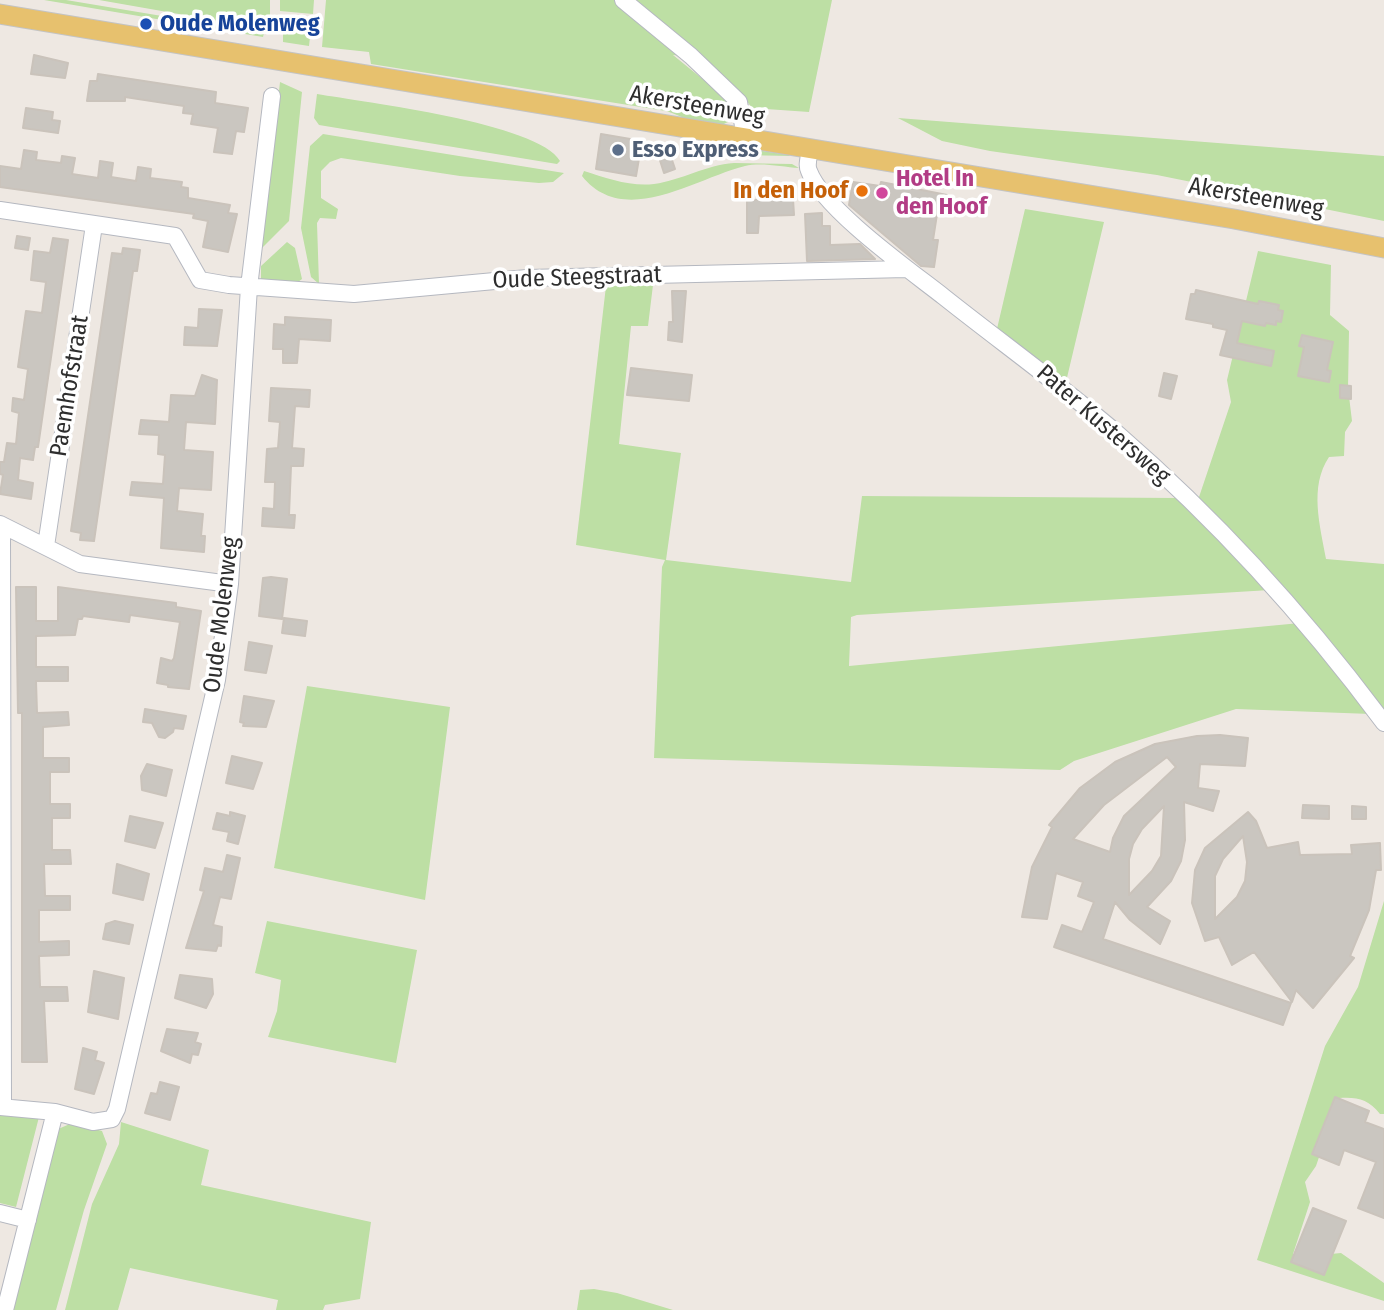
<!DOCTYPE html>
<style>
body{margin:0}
canvas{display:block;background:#eee8e2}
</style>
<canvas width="1384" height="1310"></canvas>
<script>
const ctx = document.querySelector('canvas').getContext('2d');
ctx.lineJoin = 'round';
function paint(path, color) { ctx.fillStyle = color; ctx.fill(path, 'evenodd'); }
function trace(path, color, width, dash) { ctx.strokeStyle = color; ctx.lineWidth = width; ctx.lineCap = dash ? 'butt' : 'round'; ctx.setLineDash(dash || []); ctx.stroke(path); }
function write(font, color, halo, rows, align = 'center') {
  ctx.font = font + ' "Fira Sans Condensed",sans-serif'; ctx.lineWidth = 7; ctx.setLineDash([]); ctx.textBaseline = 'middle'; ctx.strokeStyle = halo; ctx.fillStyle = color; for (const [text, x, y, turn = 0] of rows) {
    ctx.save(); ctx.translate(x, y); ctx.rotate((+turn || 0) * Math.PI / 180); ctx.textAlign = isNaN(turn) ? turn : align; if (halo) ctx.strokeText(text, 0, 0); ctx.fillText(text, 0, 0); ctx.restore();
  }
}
const green = new Path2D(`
 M44,0H66L264,33L263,37Z
 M99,0H270V30Z
 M280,0H314L313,14L280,11Z
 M326,0H832L809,112L752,108L739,91L699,58L673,55L732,103V119C715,135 685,117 666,111L371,64L369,52L322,47Z
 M280,16L312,19L309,46L283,42V34H279Z
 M280,82L302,92L289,221L262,248Z
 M317,94C363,102 539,123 560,161L557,164L319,125L314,118Z
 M898,118L1384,156V221L1157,175L990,151L942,141Z
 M323,134L564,173L553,182L539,183L460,176L341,158L330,162L321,171V198L338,209L336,219L320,218L317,223L319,284L311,277L301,228L310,146Z
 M742,148L789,155L790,156L742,155Z
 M734,163L792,164L799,168C783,167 761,162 745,166C696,178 624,229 582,176L584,171C606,178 631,187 654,184C682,180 706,165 734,163Z
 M1025,209L1104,222L1065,386L996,333Z
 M287,242L295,248L302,279L298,282L261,280V266Z
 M1258,251L1331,265L1330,315L1349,331L1348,388L1352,421L1345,432L1344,456L1329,457C1309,487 1320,525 1326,559L1384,564V714C1329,636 1264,569 1198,500L1231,402L1227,380Z
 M653,285L648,326H631L619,444L681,453L666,560L851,582L862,496L1179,498L1270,590L857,615L851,617L849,666L1300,623L1371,714L1236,709L1074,761L1060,770L654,758L662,567L665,560L576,545L606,286Z
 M307,686L450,707L425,900L274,868Z
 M1384,901V1114H1380C1368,1099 1358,1097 1339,1098L1316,1166L1305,1182L1310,1202L1293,1254L1300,1257L1341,1253L1384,1283V1301L1257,1260L1325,1046L1358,987Z
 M267,921L417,950L396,1063L268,1037L277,1011L281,980L255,973Z
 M0,1112L39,1117L16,1207L0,1203Z
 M121,1122L209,1150L201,1185L371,1222L360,1299L325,1305L323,1310H276L278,1300L130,1268L118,1310H65L92,1204L119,1144Z
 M72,1123L102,1131L107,1144L84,1210L56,1310H8L56,1130Z
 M594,1289L617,1293L673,1310H577L580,1290Z`);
const building = new Path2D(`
 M34,55L68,63L65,78L31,74Z
 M98,74L216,92L215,103L248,108L244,132L236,131L232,154L214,152L218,128L191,124L193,114L183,113L184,106L125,97V101H87L90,81H97Z
 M26,108L53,112L52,120L60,121L58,133L23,128Z
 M601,134L642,141L636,176L596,169Z
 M24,150L37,152L36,160L61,163L62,156L75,158L72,174L98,178L100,161L113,163L111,177L136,181L138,167L151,169L150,178L182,182L181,187L188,188V198L230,205L228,213L237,214L228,252L203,247L208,221L193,218L194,214L0,187V166L21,169Z
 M669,151L675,169L664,173L658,154Z
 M853,182L880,186L881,182L947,195L943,215L937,214L933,240H938L934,267L921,266L849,205Z
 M793,199L794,215L759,216L758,233H747V200Z
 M822,213V226H830V245L860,244L875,259L807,261L805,214Z
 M17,236L30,238L28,250L15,248Z
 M53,238L68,240L38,447H35L33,460L20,458L18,480L33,483L31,499L0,494L3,475L0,474V462H4L7,443L16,444L19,413L12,411L13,398L24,400L28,369L18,367L26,311L42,313L46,282L31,280L34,251L50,253Z
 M123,248L140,250L137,271H133L94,541L80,540L81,533L71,531L112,253L122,254Z
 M1196,290L1258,304L1259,301L1279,305L1278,310L1283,311L1281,322L1276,321V325L1266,323L1265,326L1242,321L1237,343L1274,351L1271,366L1220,355L1227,330L1213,327V324L1186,319L1191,294H1195Z
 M672,291H686L682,342L668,340L669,322H673Z
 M199,309L222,310L217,346L184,345L185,327L198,328Z
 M285,317L331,320L330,341L299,339L297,363H283V349H273L274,324L285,325Z
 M1302,335L1333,342L1327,370L1331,371L1329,382L1298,376L1304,347L1299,346Z
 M631,368L692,375L689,401L627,395Z
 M1164,373L1177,376L1171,399L1159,396Z
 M202,375L217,380L215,424L186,422L184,450L213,452L211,490L179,488L177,511L203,514L201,536H205L204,552L161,548L164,498L130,495L132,482L163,484L165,455L158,454L159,435L139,434L141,420L169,422L171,395L195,396Z
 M1340,385L1351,386V399L1340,398Z
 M271,388L310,390L309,407L295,406L292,448L304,449L303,466H291L289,515H295L294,528L262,526L263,508L274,509L275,482H265L267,449L278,448L280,422L269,421Z
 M271,577L287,579L282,619L259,616L263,578Z
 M16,587H36V621H58V587L176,603V607L201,611L189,689L168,687V685L157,683L161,658L172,661L174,658L180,622L130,615L129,622L83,616L82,619H78L75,635L36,636V667H68V681H36L37,713L68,712L69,725L43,727V758H69V772H50V804H70V818H52V850H70L71,864H44L45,896H70V910H39V942L69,941V955L39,956L40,987H67L68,1001H44L47,1062H22V713H18Z
 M284,618L307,621L305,636L282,633Z
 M249,642L272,646L266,673L245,670Z
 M244,696L274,701L266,727L243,726L244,723L240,722Z
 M145,709L186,716L183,729L174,728L173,732L165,738L159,737L152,723L143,722Z
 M1220,735L1248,738L1245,766L1200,764L1198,788L1219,791L1213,811L1184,802L1185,840L1181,861L1171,881L1147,907L1170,921L1160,944L1130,920L1115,902L1103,939L1291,1003L1283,1025L1054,947L1062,925L1082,932L1094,902L1078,896L1083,882L1056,873L1047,919L1022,917L1032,867L1052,827L1049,825L1080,788L1115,762L1155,744L1197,736ZM1167,757L1176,767L1124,816L1113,838L1110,852L1073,839L1104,805ZM1164,806L1161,856L1152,871L1129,895V859L1133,844L1142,829Z
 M232,756L262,763L253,789L226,783Z
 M147,764L172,770L166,796L142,790L141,776Z
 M1303,805L1329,806V819L1302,818Z
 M1352,806L1366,807V819H1352Z
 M230,812L245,816L238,844L227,841L229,832L213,829L217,813L230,816Z
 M1248,812L1256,821L1267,848L1298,842L1300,855L1352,854L1351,845L1380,843L1381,870H1376L1369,910L1350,956L1354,958L1313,1008L1296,990L1292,1002L1254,952L1232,965L1219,937L1205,941L1192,903L1195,870L1205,848ZM1243,836L1247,862L1245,881L1237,897L1215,919V876L1223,859Z
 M130,816L163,823L155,848L125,841Z
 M227,855L240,858L231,899L220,897L213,925L222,927L221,946L218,945L216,951L186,948L204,891L200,890L205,868L223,872Z
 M117,864L149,874L143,900L113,893Z
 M115,921L133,925L129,944L103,939L106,924Z
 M94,971L124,978L118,1019L88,1012Z
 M180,975L212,979L213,994L206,1008L175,998Z
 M167,1029L198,1033L195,1042L201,1044L198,1055L192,1054L190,1063L161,1051Z
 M83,1048L97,1052L95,1060L104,1063L94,1094L75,1089Z
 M160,1082L179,1087L170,1120L145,1113L151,1093L157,1094Z
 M1335,1097L1369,1111L1365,1122L1384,1129V1218L1358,1208L1376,1162L1344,1150L1339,1165L1312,1154Z
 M1313,1208L1346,1221L1324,1275L1291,1262Z`);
const minor = new Path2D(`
 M623,0L691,56L739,102L743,126L741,139
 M810,150C809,157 806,165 809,171C823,209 911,271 944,297C1002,343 1062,386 1119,435C1218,521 1306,618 1384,723
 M0,210L175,236L200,280L229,285L354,294L527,278L906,269
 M0,524L80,564L230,584
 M2,525L3,1107
 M46,546L94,225
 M0,1107L55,1112L93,1122L112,1119L117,1109L217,680L230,584L249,287L272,96
 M0,1213L28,1220
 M5,1310L55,1112`);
const major = new Path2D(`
 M0,14L1234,219L1384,248`);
const markers = [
 [146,24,7,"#1a4fb4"],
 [618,150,7,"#5c6f8a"],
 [862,191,7,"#e8710a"],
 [882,193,7,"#d1479c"]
];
const transitNames = [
 ["Oude Molenweg",160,24]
];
const streetNames = [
 ["Akersteenweg",697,106,10],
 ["Akersteenweg",1256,198,10],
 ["Oude Steegstraat",577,278,-2],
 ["Paemhofstraat",70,386,-81],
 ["Pater Kustersweg",1103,425,41],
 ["Oude Molenweg",222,615,-83]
];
const serviceNames = [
 ["Esso Express",632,150]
];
const hotelNames = [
 ["Hotel In",896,179],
 ["den Hoof",896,207]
];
const foodNames = [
 ["In den Hoof",848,191]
];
paint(green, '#bddfa4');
paint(building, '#cac6c0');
trace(building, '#cac3bb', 2);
trace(minor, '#b5b8c0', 18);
trace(major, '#c4c4c4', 21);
trace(minor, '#fff', 16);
trace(major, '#e7c16e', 19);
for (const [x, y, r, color] of markers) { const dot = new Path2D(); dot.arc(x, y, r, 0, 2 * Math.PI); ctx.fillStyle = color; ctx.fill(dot); trace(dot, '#fff', 2.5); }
write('bold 24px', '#164399', '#fff', transitNames, 'left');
write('24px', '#2e2e2e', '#fff', streetNames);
write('bold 24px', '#4e5e75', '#fff', serviceNames, 'left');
write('bold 24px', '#b23c85', '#fff', hotelNames, 'left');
write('bold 24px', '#c56008', '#fff', foodNames, 'right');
</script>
